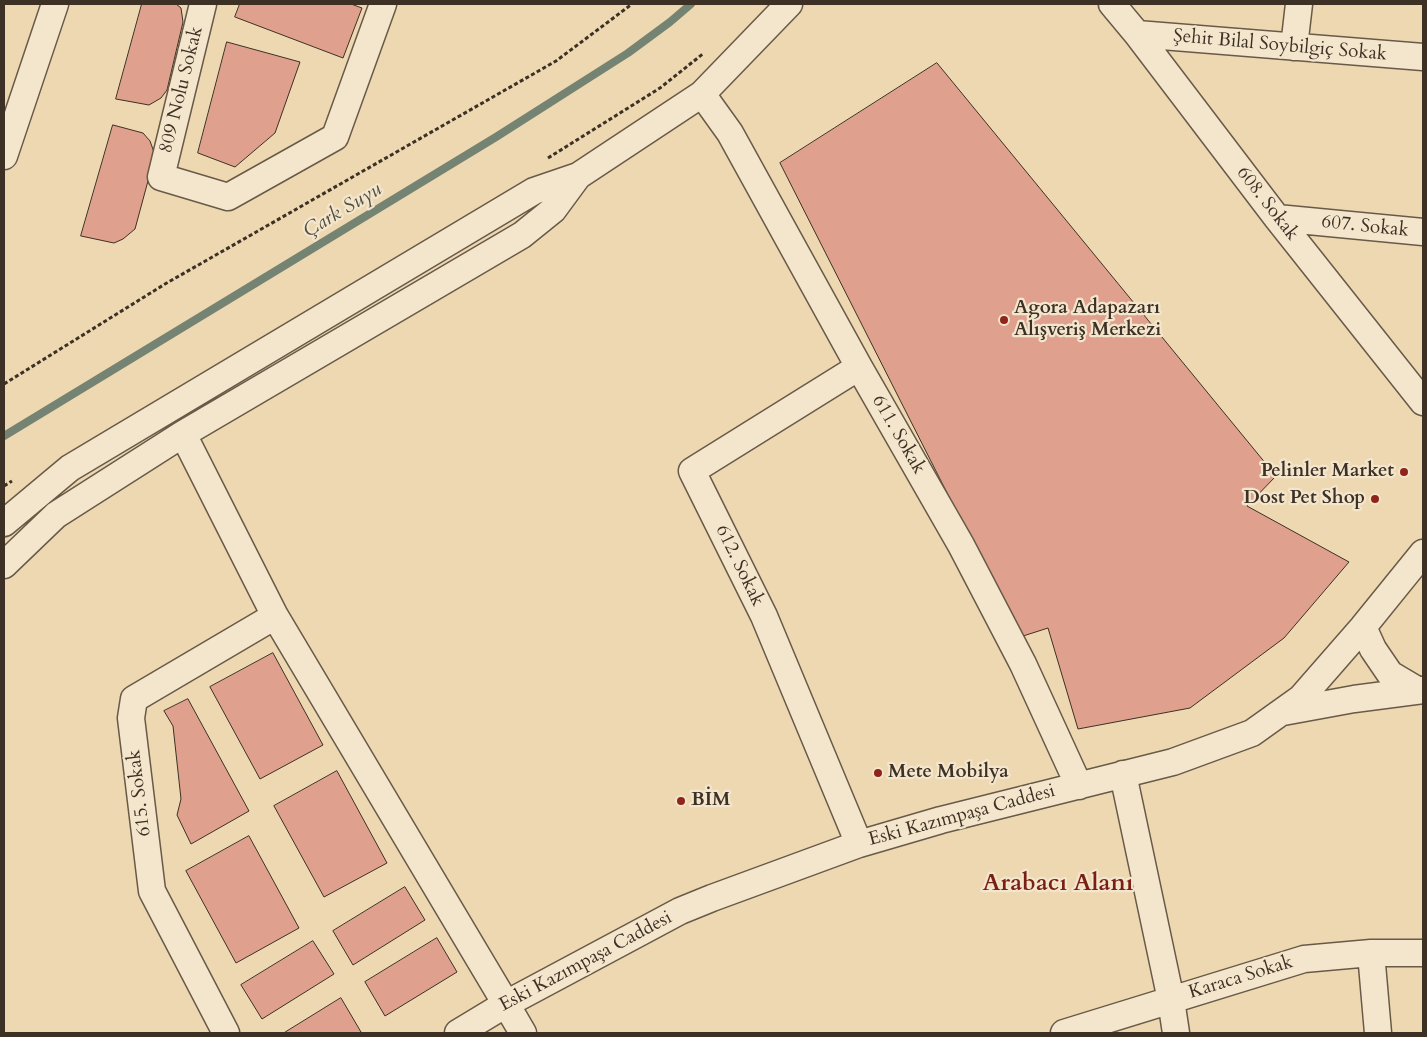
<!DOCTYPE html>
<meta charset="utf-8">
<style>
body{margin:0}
#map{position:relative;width:1427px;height:1037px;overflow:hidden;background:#edd8b2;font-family:Cardo,serif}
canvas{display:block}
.frame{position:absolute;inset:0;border:5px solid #3d3024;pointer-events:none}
</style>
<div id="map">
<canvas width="1427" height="1037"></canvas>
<div class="frame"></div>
</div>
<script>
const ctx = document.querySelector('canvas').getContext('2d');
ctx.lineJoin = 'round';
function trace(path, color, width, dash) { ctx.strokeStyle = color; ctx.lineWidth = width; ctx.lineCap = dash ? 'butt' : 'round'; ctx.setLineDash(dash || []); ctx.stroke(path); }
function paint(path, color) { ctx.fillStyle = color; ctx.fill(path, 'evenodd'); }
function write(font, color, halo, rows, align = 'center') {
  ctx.font = font + ' Cardo,serif'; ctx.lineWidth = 4.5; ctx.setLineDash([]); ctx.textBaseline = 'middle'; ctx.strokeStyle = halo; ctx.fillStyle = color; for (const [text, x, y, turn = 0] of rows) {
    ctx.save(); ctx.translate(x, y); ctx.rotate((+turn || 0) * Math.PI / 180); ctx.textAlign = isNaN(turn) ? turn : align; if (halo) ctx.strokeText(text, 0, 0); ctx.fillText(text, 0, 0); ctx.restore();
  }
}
const stream = new Path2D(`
 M4,436L496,137L628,53L670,22L691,4`);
const building = new Path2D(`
 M142,4H176L181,8L183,22L167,90L161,98L149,105L116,99Z
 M240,4H351L362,8L343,58L235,17Z
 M227,42L300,62L275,133L235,167L198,153Z
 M937,63L1276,476L1247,506L1349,562L1284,638L1190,708L1078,729L1048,628L1020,637L780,163Z
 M113,125L143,133L150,141L155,155L135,229L123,239L114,243L81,236Z
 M273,653L323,745L260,779L210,687Z
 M188,699L249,811L191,844L177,815L181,799L173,726L164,711Z
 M337,771L387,863L324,897L274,806Z
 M249,836L299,928L236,963L186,871Z
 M405,887L425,920L353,965L333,931Z
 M437,938L457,972L385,1016L365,982Z
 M313,941L334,974L262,1019L241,985Z
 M341,998L361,1032L359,1033H284Z`);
const path = new Path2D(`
 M548,158L660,88L704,53
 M4,384L165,284L556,61L632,4
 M4,486L12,481`);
const minor = new Path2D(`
 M203,4L161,177L228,197L335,137L383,4
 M1112,4L1137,34L1277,218L1423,402
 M1137,34L1423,57
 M1294,47L1299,4
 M702,94L730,133L859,367L961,545L1023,664L1079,786
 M4,156L55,4
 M1277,218L1423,232
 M859,367L692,471L764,616L859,844
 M183,434L275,616L506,1004L523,1033
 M4,523L70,468L534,191L578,176L702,94L789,4
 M4,565L56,515L183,434L522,235L553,210L578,176
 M1363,627L1373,649L1390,674L1417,690
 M1283,712L1354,699L1423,690
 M1123,774L1171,1000L1176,1033
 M1371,953L1378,1033
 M226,1033L152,891L131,718L134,699L275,616
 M458,1033L506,1004L680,911L712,898L859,844L941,820L1173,762L1252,733L1301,698L1363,627L1423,553
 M1064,1033L1304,959L1371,953H1423`);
const markers = [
 [1004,320,5,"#8f2418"],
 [1404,472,5,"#8f2418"],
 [1375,499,5,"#8f2418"],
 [878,773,5,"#8f2418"],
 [681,801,5,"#8f2418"]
];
const streetNames = [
 ["Şehit Bilal Soybilgiç Sokak",1280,46,5],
 ["809 Nolu Sokak",182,90,-76],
 ["608. Sokak",1267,204,52],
 ["607. Sokak",1365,227,6],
 ["611. Sokak",898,435,60],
 ["612. Sokak",739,566,64],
 ["615. Sokak",140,793,-97],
 ["Eski Kazımpaşa Caddesi",962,816,-15],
 ["Eski Kazımpaşa Caddesi",586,962,-28],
 ["Karaca Sokak",1241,978,-17]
];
const poiNames = [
 ["Agora Adapazarı",1014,309],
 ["Alışveriş Merkezi",1014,331],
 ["Pelinler Market",1394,472,"right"],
 ["Dost Pet Shop",1365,499,"right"],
 ["Mete Mobilya",888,773],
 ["BİM",691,801]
];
const waterNames = [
 ["Çark Suyu",343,211,-31]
];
const districtNames = [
 ["Arabacı Alanı",1058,884]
];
trace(stream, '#758372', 8);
paint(building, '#dfa18d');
trace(building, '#3d3024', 1);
trace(minor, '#695a48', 29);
trace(path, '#3d3024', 3, [4, 2.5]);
trace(minor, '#f3e6cd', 26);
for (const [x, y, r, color] of markers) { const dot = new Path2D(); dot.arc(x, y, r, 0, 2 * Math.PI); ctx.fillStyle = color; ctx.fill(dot); trace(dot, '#f3e6cd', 2); }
write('19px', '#3d3024', '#f3e6cd', streetNames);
write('bold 19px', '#3d3024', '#f3e6cd', poiNames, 'left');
write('italic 20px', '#504c3e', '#f3e6cd', waterNames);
write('bold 24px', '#7a1f14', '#f3e6cd', districtNames);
</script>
